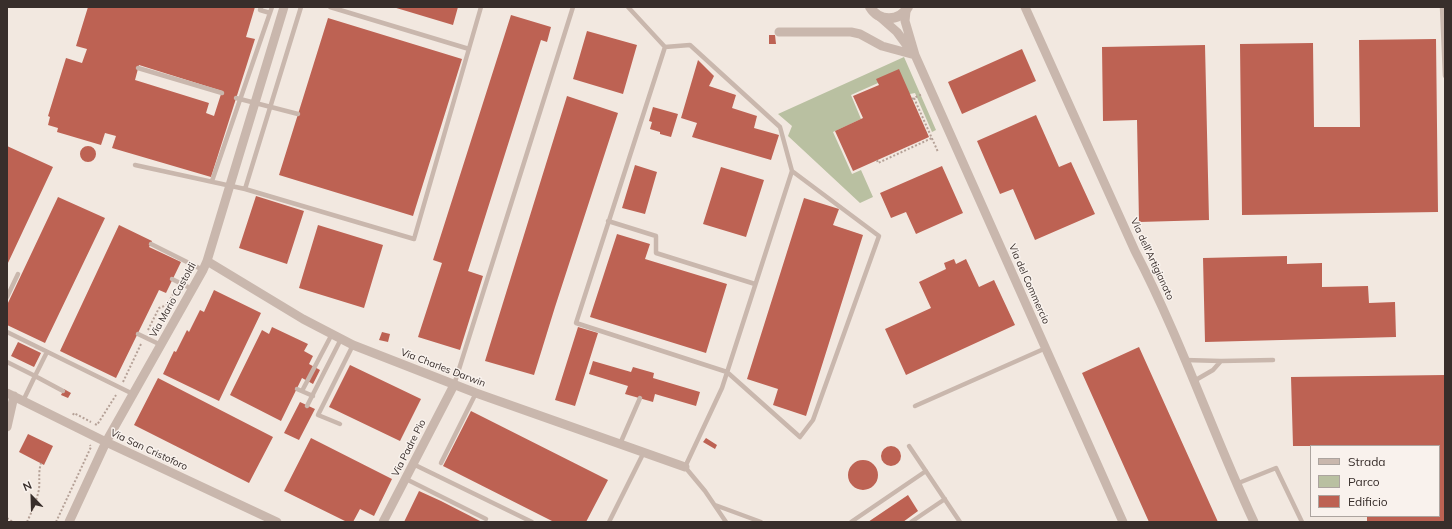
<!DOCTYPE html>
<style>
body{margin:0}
#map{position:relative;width:1452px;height:529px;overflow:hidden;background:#f2e8e0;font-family:Mulish,sans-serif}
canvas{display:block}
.frame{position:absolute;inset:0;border:8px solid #382e2b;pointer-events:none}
.legend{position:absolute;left:1310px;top:445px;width:130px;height:72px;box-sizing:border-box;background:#f9f2ed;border:1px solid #aca49f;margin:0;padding:5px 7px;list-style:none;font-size:12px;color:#382e2b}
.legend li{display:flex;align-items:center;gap:8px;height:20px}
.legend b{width:20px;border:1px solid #aca49f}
.north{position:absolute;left:12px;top:477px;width:40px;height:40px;-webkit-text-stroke:3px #f9f2ed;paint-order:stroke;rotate:337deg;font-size:11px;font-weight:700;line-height:16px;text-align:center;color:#382e2b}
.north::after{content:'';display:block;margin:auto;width:14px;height:18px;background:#382e2b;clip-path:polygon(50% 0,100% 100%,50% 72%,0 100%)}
</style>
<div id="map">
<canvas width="1452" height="529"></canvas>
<div class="frame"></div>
<ul class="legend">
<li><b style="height:5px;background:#c9b7ad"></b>Strada</li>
<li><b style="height:11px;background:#b9c0a1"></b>Parco</li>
<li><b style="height:11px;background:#bd6253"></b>Edificio</li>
</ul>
<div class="north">N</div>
</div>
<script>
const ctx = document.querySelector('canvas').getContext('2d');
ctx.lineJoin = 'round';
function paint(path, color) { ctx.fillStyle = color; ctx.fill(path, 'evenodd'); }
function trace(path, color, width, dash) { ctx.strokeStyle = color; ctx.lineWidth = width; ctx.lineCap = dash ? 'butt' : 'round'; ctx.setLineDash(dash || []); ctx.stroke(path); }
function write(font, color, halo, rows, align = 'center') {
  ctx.font = font + ' Mulish,sans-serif'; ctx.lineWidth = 3; ctx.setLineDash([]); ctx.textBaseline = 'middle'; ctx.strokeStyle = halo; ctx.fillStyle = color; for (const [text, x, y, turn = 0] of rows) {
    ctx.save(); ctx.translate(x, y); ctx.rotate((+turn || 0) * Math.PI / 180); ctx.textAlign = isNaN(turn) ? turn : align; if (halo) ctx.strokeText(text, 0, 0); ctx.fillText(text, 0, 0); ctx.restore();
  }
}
const green = new Path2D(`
 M904,57L936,130L932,132L915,93L910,94L878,83L851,95L861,119L833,132L852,174L861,170L873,197L860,203L788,136L792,126L778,114Z`);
const building = new Path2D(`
 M88,7H255L246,37L255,39L211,177L112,148L116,136L105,133L101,145L57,132L58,128L48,125L50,117L48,116L66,58L82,63L87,49L76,46ZM139,65L222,91L214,116L206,113L209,103L135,80Z
 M393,7H458L453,25Z
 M511,15L551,27L547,42L541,40L468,271L483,276L460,350L418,337L442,263L433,260Z
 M328,18L462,59L413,216L279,175Z
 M587,31L637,45L623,94L573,79Z
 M769,35H775L776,44H769Z
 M1436,39L1438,212L1242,215L1240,44L1313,43L1314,127H1360L1359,40Z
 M1205,45L1209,220L1139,222L1137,120L1103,121L1102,47Z
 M1022,49L1036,81L962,114L948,82Z
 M698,60L714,76L709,86L736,95L732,108L757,116L754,128L779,135L771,160L692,137L697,123L681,118Z
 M899,69L929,137L853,171L835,131L863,118L853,96L879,85L876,79Z
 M567,96L618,113L555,307L534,375L485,361Z
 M653,107L678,114L671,137L660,134V132L650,129L652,122L649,121Z
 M1036,115L1059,167L1071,162L1095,214L1035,240L1013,189L1000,194L977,141Z
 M7,146L53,167L7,265Z
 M80 154a8 8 0 1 1 16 0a8 8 0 1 1-16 0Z
 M635,165L657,172L645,214L622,208Z
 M942,166L963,213L916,234L906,212L891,218L880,193Z
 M721,167L764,180L746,237L703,224Z
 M256,196L304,211L287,264L239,248Z
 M58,197L105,218L45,343L7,325V305Z
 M804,198L839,209L833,225L863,235L806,416L773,405L778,389L747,379Z
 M119,225L152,241L149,247L181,262L166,293L159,290L116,378L60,351Z
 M318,225L383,245L364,308L299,288Z
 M617,234L650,244L645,259L727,284L706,353L590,317Z
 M1287,256V264L1322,263V287L1368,286L1369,303L1395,302L1396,337L1205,342L1203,258Z
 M954,259L956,264L966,259L979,287L994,280L1015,325L906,375L885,329L931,308L919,282L946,269L944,263Z
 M214,290L261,313L219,401L163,374L174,351L176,352L187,330L189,332L200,310L204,312Z
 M272,327L308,344L304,351L313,356L309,364L320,370L313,384L302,378L281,421L230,395L262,330L269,334Z
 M578,327L598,333L575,406L555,400Z
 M382,332L390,334L388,342L379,340Z
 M18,342L41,353L34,367L11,356Z
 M1139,347L1218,522H1149L1082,373Z
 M593,361L631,372L633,367L654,373L653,378L700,392L696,406L655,394L653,402L625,394L628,386L589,374Z
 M350,365L421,399L400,441L329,407Z
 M1445,375V522H1367V516H1439V446H1293L1291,377Z
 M158,378L273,437L249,483L134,425Z
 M64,389L71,393L68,398L61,395Z
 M300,402L315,409L299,440L284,433Z
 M471,411L608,480L586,522H554L443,466Z
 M28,434L53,446L44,465L19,452Z
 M311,438L392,479L374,516L360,509L353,522H347L284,491Z
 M706,438L717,445L715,449L703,442Z
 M881 456a10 10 0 1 1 20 0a10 10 0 1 1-20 0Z
 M848 475a15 15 0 1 1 30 0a15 15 0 1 1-30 0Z
 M419,491L441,501L482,522H404Z
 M908,495L918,511L903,522H868Z`);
const path = new Path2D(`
 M914,98L938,152
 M912,99L922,94
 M877,160L878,163L932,138
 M148,330L159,308L167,305L176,289
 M123,382L141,344
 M73,415L74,413L91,422
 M95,424L97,425L116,395
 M7,518L13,522
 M27,522C32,511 37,500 39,489C40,480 38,473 41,463
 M56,522L91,447L90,445`);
const service = new Path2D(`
 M261,7L260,10L270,13
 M330,7L469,49
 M628,7L665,47L576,323L727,372L800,437L813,420L879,236L792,171L722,388L685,467L705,491L726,522
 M1442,7L1445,76
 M665,47L690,45L780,127L792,171
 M138,68L222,93
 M236,98L298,114
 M135,165L245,189L414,239L481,7
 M212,181L272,7
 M245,189L301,7
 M608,221L656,236V253L755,284
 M151,244L203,270
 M172,279L192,289
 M7,297L18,274
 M7,332L133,394
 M138,334L161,345
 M1185,360L1221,361L1213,370L1194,381
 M1221,361L1273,360
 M7,362L35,376L47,352
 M454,385L573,7
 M297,389L313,396
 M302,391L332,334
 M23,401L35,376L63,391
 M307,406L341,339
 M915,406L1046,348
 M340,424L318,415L353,345
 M620,444L640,398
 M909,446L960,522
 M441,463L476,393
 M413,464L532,522
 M406,479L486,519
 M1236,484L1276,468L1302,522
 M715,505L761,522
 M609,522L644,452
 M851,522L926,471
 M911,522L945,499`);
const minor = new Path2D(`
 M1025,7L1135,251C1181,339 1212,432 1254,522
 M906,11L905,21L915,55L1123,522
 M880,17L897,32L911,51
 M779,32H851L860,34L882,46L915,55
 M207,261L303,319L353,345L476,393L685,467
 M7,393L106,442L277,522
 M7,427L14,396
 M69,522L106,442L203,270L207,261L284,7
 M383,522L454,385`);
const tertiary = new Path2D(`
 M870,7C879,22 899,22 908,7`);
const streetNames = [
 ["Via dell'Artigianato",1152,259,65],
 ["Via del Commercio",1029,284,66],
 ["Via Mario Castoldi",173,300,-61],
 ["Via Charles Darwin",443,368,21],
 ["Via Padre Pio",409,448,-63],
 ["Via San Cristoforo",149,450,25]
];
paint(green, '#b9c0a1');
paint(building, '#bd6253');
trace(path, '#b5a197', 2, [2, 2]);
trace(service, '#c9b7ad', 4.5);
trace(minor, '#c9b7ad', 9);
trace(tertiary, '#c9b7ad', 10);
write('10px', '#382e2b', '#f9f2ed', streetNames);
</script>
